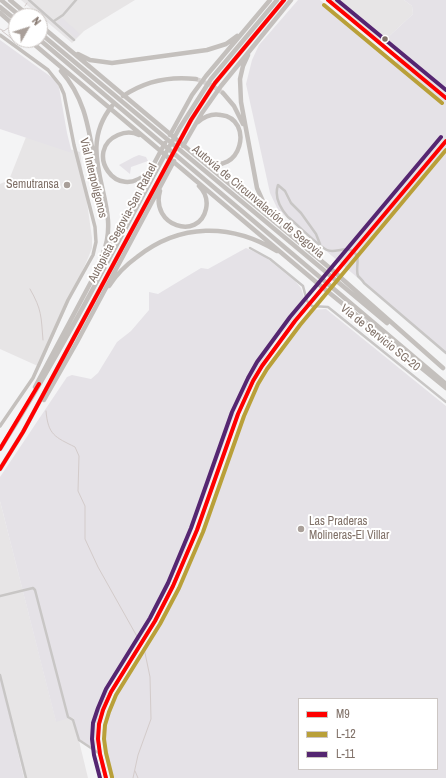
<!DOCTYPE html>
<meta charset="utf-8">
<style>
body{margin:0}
#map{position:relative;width:446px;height:778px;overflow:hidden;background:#f4f4f5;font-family:"Archivo Narrow",sans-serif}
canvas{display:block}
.legend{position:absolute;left:298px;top:698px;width:140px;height:72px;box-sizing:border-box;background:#fff;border:1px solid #ccc6c3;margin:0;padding:5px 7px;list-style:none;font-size:12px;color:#807168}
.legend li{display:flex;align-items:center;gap:8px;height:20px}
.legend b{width:20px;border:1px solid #ccc6c3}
.north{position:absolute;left:8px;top:8px;width:40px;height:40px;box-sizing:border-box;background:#fff;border:1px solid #ccc6c3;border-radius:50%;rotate:51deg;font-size:11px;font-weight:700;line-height:16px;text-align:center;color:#807168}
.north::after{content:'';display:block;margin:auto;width:14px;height:18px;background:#a99f99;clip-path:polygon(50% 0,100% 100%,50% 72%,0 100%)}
</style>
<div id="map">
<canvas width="446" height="778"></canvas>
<ul class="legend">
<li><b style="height:5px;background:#f00"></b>M9</li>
<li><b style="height:5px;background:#b9a039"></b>L-12</li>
<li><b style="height:5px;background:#552671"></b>L-11</li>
</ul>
<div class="north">N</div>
</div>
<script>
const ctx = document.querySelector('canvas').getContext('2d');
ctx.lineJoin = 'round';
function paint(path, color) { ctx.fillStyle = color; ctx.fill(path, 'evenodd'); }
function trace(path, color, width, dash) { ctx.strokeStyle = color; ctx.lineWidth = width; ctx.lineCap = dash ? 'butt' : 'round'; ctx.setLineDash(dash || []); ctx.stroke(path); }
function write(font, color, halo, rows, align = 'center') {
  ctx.font = font + ' "Archivo Narrow",sans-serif'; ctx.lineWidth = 4; ctx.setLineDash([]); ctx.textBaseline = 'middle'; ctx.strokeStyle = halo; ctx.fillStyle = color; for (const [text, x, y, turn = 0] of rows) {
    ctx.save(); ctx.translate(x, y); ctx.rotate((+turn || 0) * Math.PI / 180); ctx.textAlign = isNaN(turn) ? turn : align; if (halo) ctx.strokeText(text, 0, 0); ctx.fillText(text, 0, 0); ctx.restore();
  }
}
const built = new Path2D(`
 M21,0H135L84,31L72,43Z
 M331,0H404L412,6L413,14L385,40L384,44Z
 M26,137L80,152L92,238V248L88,258L40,367L0,349V184L9,180Z
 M0,501L56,721L73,716L88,778H24L0,674Z`);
const green = new Path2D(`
 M298,0H320L396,62L402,54L385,40L413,14L412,6L404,0H446V353L278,210L270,193L246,84L252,60L259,45Z
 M62,18L80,34L76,38L57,22Z
 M0,40L54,79L59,87L67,133L72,153L0,129Z
 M139,155L146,157L148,161L131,167L130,174L119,165L134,157Z
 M246,248L264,256L295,281L301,288L306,304L277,339L256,371L236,410L185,551L168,589L146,630L110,687L100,713L96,727V750L79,739L73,717L56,722L0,501V477L67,377L72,375L91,379L98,373L117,342L131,331L149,310V292L158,294L201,268L208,269Z
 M326,309L446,406V778H111L104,753L102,732L108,709L125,678L159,623L188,569L247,407L268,365L311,310ZM299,699H437V769H299Z
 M0,674L24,778H0Z`);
const stream = new Path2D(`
 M25,6L27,3
 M0,29L4,31L8,28
 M2,31L19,44
 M30,289C42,310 41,316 43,340
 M46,411C48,435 55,437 75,447L79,456L78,491L85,506V539L98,567L139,640
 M135,771L138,778
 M133,778L138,755L151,719L150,677L144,648`);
const highwayTunnel = new Path2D(`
 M196,79L211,85L223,93`);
const street = new Path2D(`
 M29,0L74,40
 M54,21L63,15L76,0
 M320,244L316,234L301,213L291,203L285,191L278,185C274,197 280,208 288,217C298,225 317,245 327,250C335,254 346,245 354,252C361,258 355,268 358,276C360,278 363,281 364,283L446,353
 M250,248L270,259L303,286L307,301L312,306L328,307L333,311L446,402
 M0,596L33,588L35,590L68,717L73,720L79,740L100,754
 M0,675L26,778`);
const secondary = new Path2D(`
 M328,0L446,98
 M0,35L48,70L60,85L64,94L74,145L95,227L96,242L93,255L68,300L33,378L0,426
 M106,778L100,754L98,739L99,724L103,710L111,692L155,621L173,586L197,530L238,414L253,381L262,366L295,321L446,141`);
const highway = new Path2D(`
 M1,0L20,16
 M10,0L29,16
 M0,7L16,20
 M0,13L16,27
 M40,25L331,269L443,368
 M40,33L387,323
 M29,40L316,282L446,388
 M40,40L446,384
 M78,54L90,60L112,63L207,50L226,44L237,36
 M248,55L243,66L240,79L241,102L257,188L265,206L276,219
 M61,71C84,97 88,125 94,158
 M223,93L234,106L243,124
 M123,96C145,81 170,76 196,79
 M198,122C205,116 212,113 221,115C255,119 241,178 205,161
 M139,135C133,132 125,132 118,135C83,150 116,204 148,172
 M170,135L192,95L206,76L270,0
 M183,146L202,113L221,86L291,0
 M160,191C150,226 199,241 206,209C208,200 205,192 199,186
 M103,253C124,204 72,155 112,106
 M109,286C116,275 126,265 137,257C180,223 231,223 277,251
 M35,387L165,143
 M44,400L77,342L174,161
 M0,449C66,346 120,236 179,129L211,79L277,0
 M0,469L23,432L191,120L215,83L284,0`);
const bus1 = new Path2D(`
 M328,0L446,98
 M0,449L39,384
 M0,469L23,432L191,120L215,83L284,0
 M106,778L100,754L98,739L99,724L103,710L111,692L155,621L173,586L197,530L238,414L253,381L262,366L295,321L446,141`);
const bus2 = new Path2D(`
 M324,5L442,103
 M112,777L106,753L104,739L105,725L109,712L116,695L160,624L179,588L203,532L244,416L258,384L267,369L300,325L446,150`);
const bus3 = new Path2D(`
 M337,0L446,90
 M100,778L94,755L92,739L93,723L98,708L106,689L150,618L168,583L191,528L232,412L248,378L257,362L290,317L441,137`);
const markers = [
 [385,39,3.5,"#807168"],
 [67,185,4,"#a99f99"],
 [301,529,4,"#a99f99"]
];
const streetNames = [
 ["Vial Interpolígonos",93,178,76],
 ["Autovía de Circunvalación de Segovia",258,202,40],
 ["Autopista Segovia-San Rafael",123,223,-62],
 ["Vía de Servicio SG-20",380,338,39]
];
const poiNames = [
 ["Semutransa",59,185],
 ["Las Praderas",309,522,"left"],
 ["Molineras-El Villar",309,536,"left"]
];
paint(built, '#e7e5e6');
paint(green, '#e5e2e7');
trace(stream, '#d3cbca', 1);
trace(highwayTunnel, '#d7d3d2', 4.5, [4.5, 2]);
trace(street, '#c8c6c5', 2.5);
trace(secondary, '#c4c0bd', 3.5);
trace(highway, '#c4c0bd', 4.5);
trace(bus1, '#f00', 4);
trace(bus2, '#b9a039', 4);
trace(bus3, '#552671', 4);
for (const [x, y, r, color] of markers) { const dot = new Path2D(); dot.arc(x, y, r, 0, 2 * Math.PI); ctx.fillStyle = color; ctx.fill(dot); trace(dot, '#fff', 1.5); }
write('12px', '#807168', '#fff', streetNames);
write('12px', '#807168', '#fff', poiNames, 'right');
</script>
